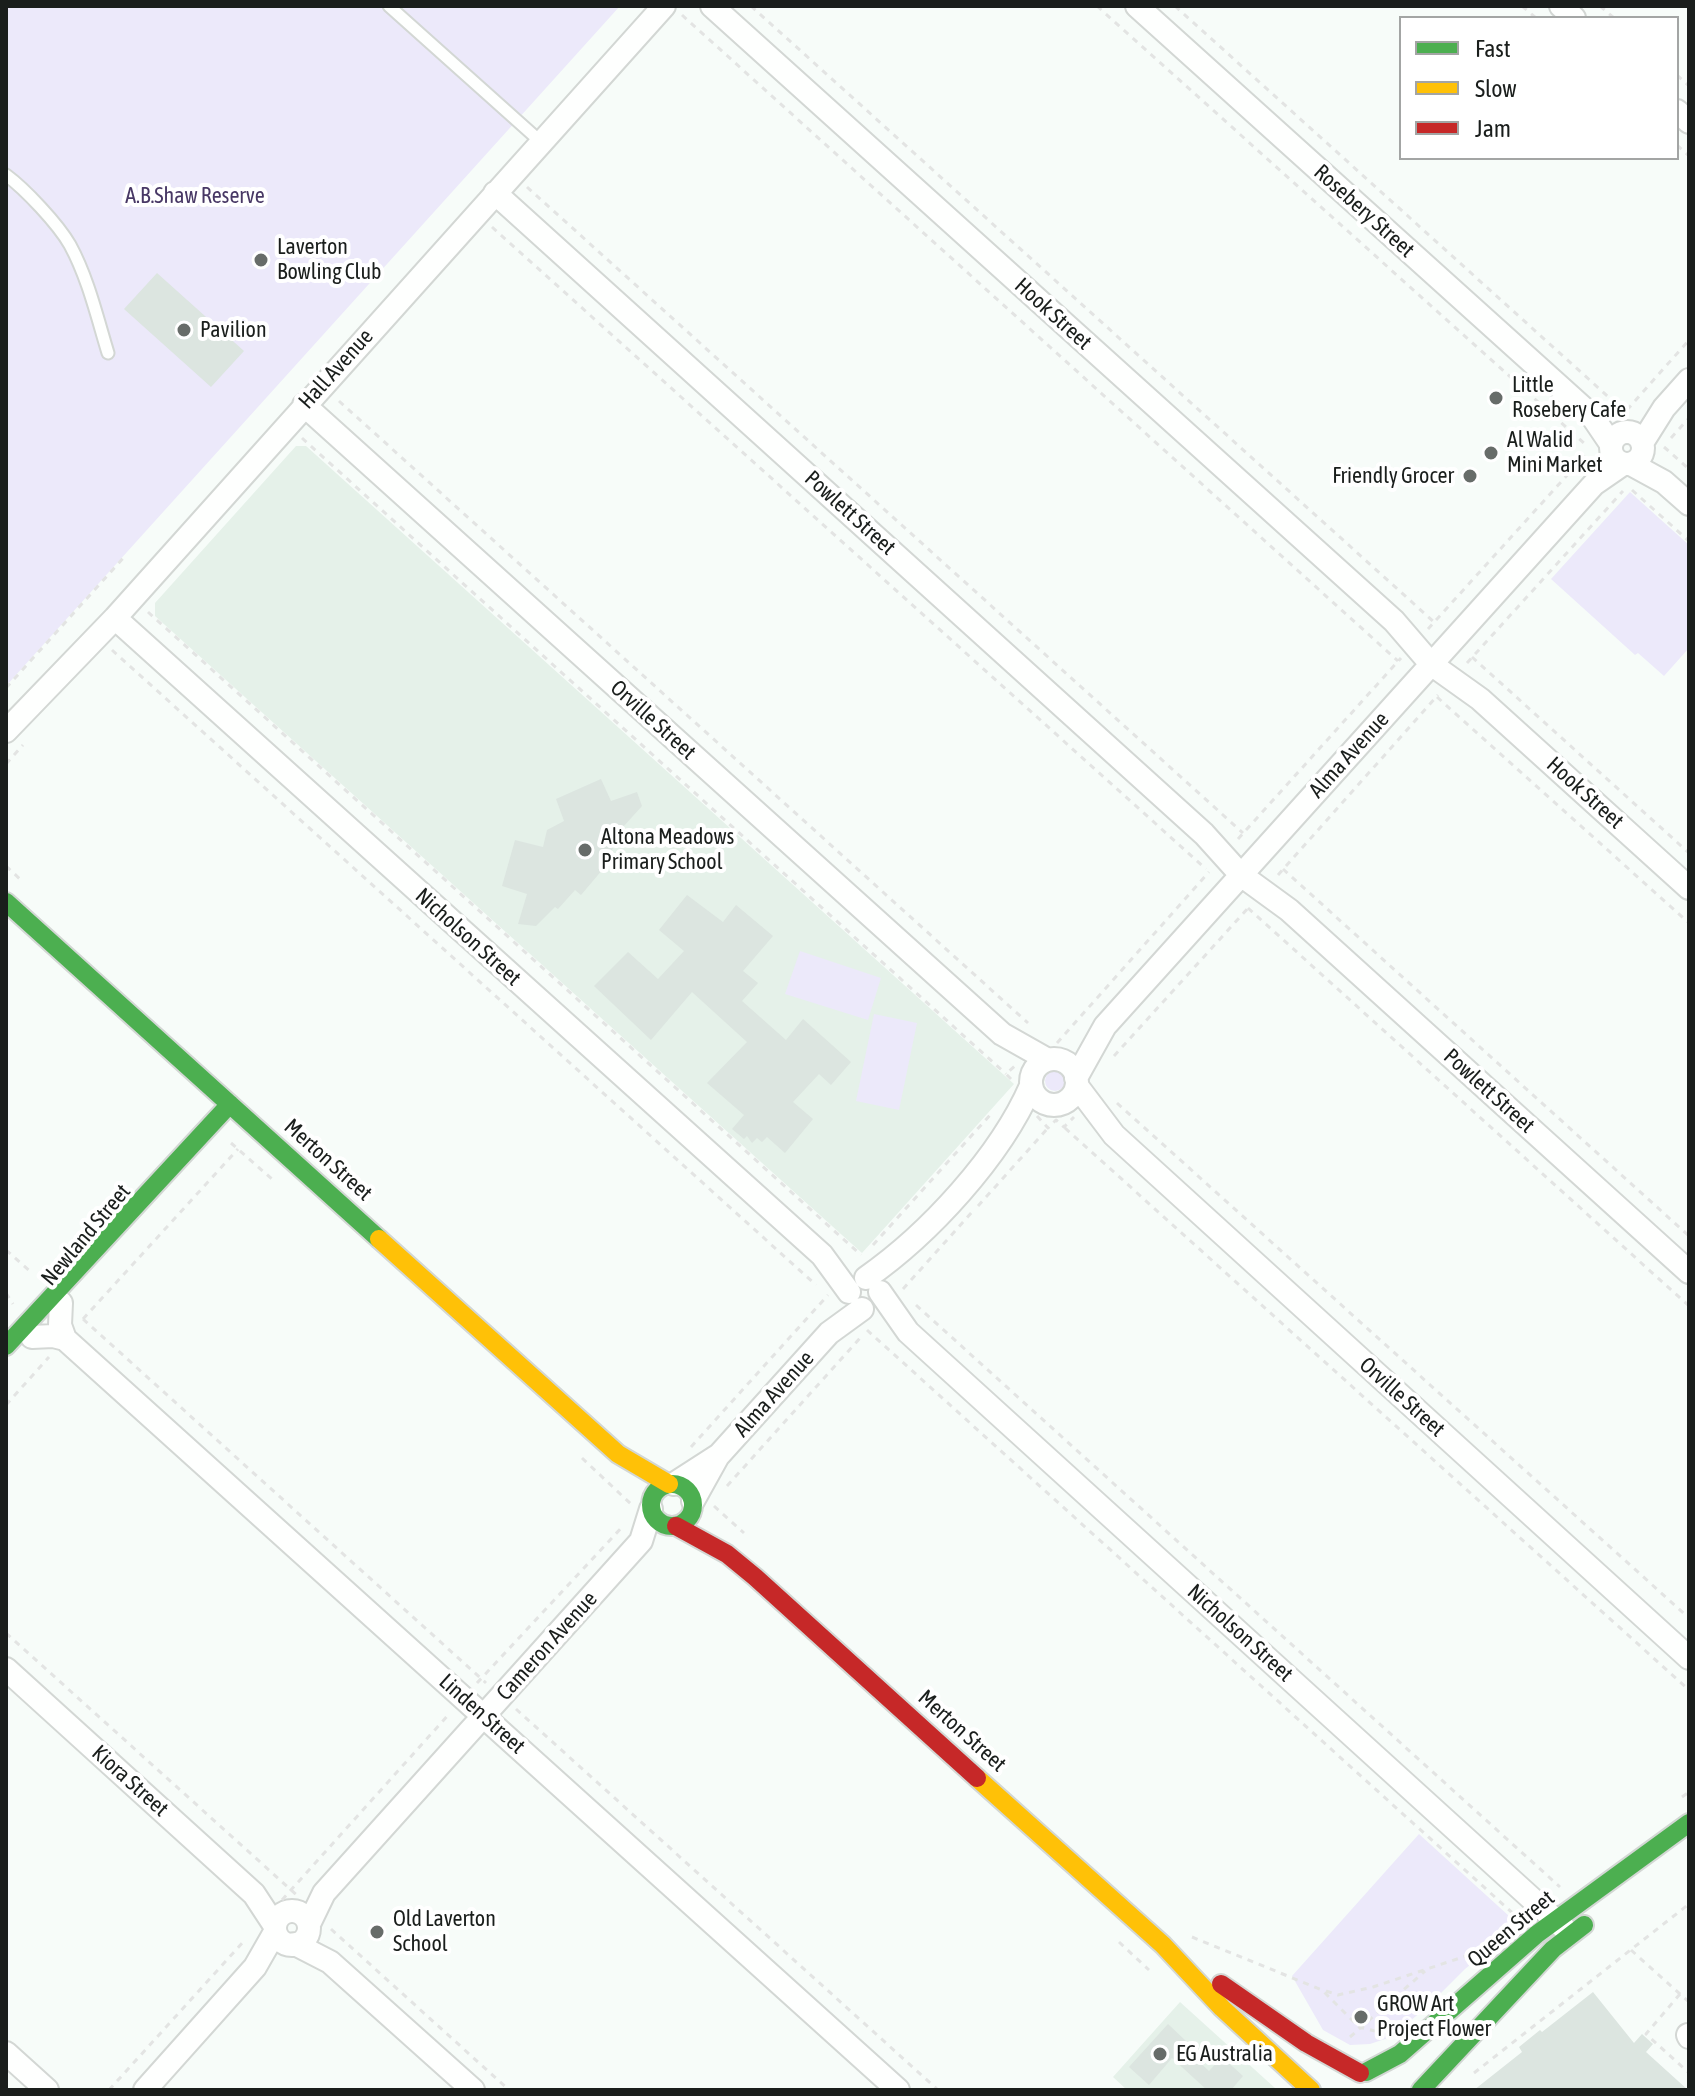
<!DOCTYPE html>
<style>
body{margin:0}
#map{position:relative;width:1695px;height:2096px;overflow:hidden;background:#f7fcf9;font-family:"Asap Condensed",sans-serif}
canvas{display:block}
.frame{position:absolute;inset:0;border:8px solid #1a1e1c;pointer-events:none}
.legend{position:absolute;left:1399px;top:16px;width:280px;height:144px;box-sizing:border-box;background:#fff;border:2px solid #a3a5a4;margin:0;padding:10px 14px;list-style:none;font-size:24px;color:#1a1e1c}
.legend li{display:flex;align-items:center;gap:16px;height:40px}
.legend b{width:40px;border:2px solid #a3a5a4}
</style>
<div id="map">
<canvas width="1695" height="2096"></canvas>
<div class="frame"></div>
<ul class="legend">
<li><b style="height:10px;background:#4caf50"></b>Fast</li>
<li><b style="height:10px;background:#ffc107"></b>Slow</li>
<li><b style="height:10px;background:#c62828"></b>Jam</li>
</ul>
</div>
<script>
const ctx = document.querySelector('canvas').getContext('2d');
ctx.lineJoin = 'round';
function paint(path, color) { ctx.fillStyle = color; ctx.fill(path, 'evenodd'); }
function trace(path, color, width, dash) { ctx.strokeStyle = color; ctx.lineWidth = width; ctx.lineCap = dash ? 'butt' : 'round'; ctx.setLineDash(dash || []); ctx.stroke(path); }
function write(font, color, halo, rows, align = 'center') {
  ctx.font = font + ' "Asap Condensed",sans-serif'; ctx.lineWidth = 8; ctx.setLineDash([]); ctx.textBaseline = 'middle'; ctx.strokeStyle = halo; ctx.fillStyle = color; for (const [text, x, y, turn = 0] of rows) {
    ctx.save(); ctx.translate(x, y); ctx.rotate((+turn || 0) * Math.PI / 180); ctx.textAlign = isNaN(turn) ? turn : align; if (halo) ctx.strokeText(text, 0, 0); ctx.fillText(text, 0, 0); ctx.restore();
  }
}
const built = new Path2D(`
 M296,446H306L1014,1084L862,1253L155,616V603Z
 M1180,2002L1275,2088V2090H1127L1113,2077Z`);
const green = new Path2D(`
 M6,6H620L6,686Z
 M1630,492L1689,545V648L1664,676L1638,653L1635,655L1551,579Z
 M800,951L881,978L868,1020L785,994Z
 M874,1014L917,1023L899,1110L856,1101Z
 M1045 1081a10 10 0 1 1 20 0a10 10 0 1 1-20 0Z
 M1419,1834L1520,1926L1465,1969L1428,2006L1391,2037L1370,2044L1350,2045L1323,2030L1292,1976Z`);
const building = new Path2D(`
 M157,273L244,351L211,387L124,309Z
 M601,779L611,801L637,792L642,806L623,827L628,831L610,852L614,856L581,895L575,890L558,909L555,907L536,926L518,924L527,894L502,886L515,840L543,847L547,830L564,821L556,799Z
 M687,895L723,922L736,905L773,936L743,971L758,983L742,1001L786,1040L803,1019L851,1062L831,1085L819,1074L793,1102L813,1119L785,1153L767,1137L762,1142L757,1138L752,1143L747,1136L744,1139L732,1129L744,1115L707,1083L747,1042L692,992L651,1040L594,986L628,952L658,979L684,951L659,930Z
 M1593,1992L1634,2043L1642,2034L1653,2044L1646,2052L1688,2090H1474L1522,2052L1519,2047L1540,2030L1542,2032Z
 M1168,2024L1187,2042L1183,2047L1209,2071L1222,2057L1243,2076L1231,2090H1207L1172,2058L1149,2085L1129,2067Z`);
const path = new Path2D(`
 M751,6L1434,622
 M1097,6L1585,444
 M1175,6L1624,411
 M1522,6L1536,18
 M1600,6L1614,18
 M682,15L1398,661
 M1677,75L1689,86
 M1677,145L1689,156
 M527,187L1243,833
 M492,227L1206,869
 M339,401L1028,1023
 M1619,419L1689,340
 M302,438L1006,1074
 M1671,438L1689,418
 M1664,447L1689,469
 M1632,490L1689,541
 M148,612L861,1255
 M1428,629L1589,451
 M112,650L816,1285
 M1472,657L1689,853
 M1467,663L1623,491
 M6,688L126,555
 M1437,697L1689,923
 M6,764L23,745
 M1238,839L1401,658
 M6,866L21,880
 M1283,869L1689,1236
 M1278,875L1438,695
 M1248,908L1689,1306
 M1057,1043L1209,872
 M1114,1056L1249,907
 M1011,1079L1006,1074L1016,1065
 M1117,1103L1689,1618
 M1037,1116L1048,1128L1056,1120L1064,1127L1074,1117
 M1065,1128L1689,1690
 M231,1143L273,1180
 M978,1206L1048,1128
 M873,1245L991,1114
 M6,1250L32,1273
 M903,1289L973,1211
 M6,1293L13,1304
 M916,1305L1560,1887
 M83,1319L486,1683
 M83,1319L238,1149
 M867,1330L1517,1917
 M6,1405L49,1357
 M691,1447L828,1295
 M582,1458L632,1505
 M727,1486L861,1337
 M714,1506L744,1533
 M6,1633L300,1898
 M477,1683L624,1525
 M516,1709L938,2090
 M1682,1797L1689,1792
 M282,1900L450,1713
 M331,1929L509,2090
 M1192,1937L1322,1990L1359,2027L1375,2031L1380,2036
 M1119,1942L1149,1970
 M1631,1950L1689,2002
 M1326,1991L1338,1995L1373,1987L1475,1953
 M1680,1994L1646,2034L1689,2073
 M1350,2037L1425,1971
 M1474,2073L1689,1904
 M6,2088L8,2090
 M109,2090L244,1941`);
const lane = new Path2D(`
 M389,6L541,142
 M6,175C25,189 58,224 70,245C88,278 97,317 108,353`);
const street = new Path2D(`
 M712,6L1394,621L1431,664L1480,699L1689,888
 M1137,6L1592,416L1611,444
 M1561,6L1574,18
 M1677,111L1689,122
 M495,193L1204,834L1241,875L1289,910L1689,1272
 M304,405L1002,1034L1048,1060
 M1611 448a16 16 0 1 1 32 0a16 16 0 1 1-32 0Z
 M1642,443L1664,408L1689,380
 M1631,464L1664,482L1689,504
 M115,618L822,1255L849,1292
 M6,731L115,618L664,6
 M1031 1082a23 23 0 1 1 46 0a23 23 0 1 1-46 0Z
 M1076,1078L1105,1026L1594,484L1623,464
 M1077,1086L1114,1135L1689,1658
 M866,1278C929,1234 1000,1157 1031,1086
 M880,1292L908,1332L1564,1928
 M61,1303L60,1325L65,1339L898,2090
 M32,1337L53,1336L65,1339
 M674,1484L719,1455L829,1333L862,1309
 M693,1501L718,1456
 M6,1669L254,1894L275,1926
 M275 1928a17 17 0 1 1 34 0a17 17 0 1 1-34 0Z
 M309,1924L324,1893L641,1541L651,1509
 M295,1944L330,1962L473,2090
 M1688,2035L1689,2037
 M6,2053L47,2090
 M145,2090L255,1967L275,1932`);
const fast = new Path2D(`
 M6,902L379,1239
 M6,1346L230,1104
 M651 1505a21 21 0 1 1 42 0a21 21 0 1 1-42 0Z
 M1366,2072L1400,2054L1537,1934L1689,1823
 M1421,2090L1553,1949L1584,1925`);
const slow = new Path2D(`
 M379,1239L618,1454L669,1484
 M977,1778L1163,1945L1222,2008L1311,2090`);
const jam = new Path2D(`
 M676,1526L727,1554L755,1577L977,1778
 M1221,1984L1306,2043L1360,2073`);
const markers = [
 [261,260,8,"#676c69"],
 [184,330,8,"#676c69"],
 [1496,398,8,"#676c69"],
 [1491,453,8,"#676c69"],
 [1470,476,8,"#676c69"],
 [585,850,8,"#676c69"],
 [377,1932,8,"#676c69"],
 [1361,2017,8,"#676c69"],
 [1160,2054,8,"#676c69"]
];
const parkNames = [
 ["A.B.Shaw Reserve",195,196]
];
const streetNames = [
 ["Rosebery Street",1364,211,42],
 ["Hook Street",1053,314,42],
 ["Hall Avenue",336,369,-48],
 ["Powlett Street",850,513,42],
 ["Orville Street",653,720,42],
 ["Alma Avenue",1349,755,-48],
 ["Hook Street",1585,793,42],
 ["Nicholson Street",468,937,42],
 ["Powlett Street",1489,1091,42],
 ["Merton Street",328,1160,42],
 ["Newland Street",86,1235,-50],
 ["Alma Avenue",774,1394,-48],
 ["Orville Street",1402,1397,42],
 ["Nicholson Street",1240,1633,42],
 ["Cameron Avenue",547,1646,-48],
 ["Linden Street",482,1714,42],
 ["Merton Street",962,1731,42],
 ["Kiora Street",130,1781,42],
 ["Queen Street",1511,1929,-40]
];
const poiNames = [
 ["Laverton",277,247],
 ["Bowling Club",277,272],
 ["Pavilion",200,330],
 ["Little",1512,385],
 ["Rosebery Cafe",1512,410],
 ["Al Walid",1507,440],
 ["Mini Market",1507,465],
 ["Friendly Grocer",1454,476,"right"],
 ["Altona Meadows",601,837],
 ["Primary School",601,862],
 ["Old Laverton",393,1919],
 ["School",393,1944],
 ["GROW Art",1377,2004],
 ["Project Flower",1377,2029],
 ["EG Australia",1176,2054]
];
paint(built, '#e5f1e9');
paint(green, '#ece9fa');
paint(building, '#dce5e0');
trace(lane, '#d3d7d4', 15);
trace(street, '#d3d7d4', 26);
trace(fast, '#d3d7d4', 22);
trace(slow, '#d3d7d4', 22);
trace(jam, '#d3d7d4', 22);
trace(path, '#e3e4e3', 3, [6, 6]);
trace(lane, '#fefffe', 11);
trace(street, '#fefffe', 22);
trace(fast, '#4caf50', 18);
trace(slow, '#ffc107', 18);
trace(jam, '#c62828', 18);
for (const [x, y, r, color] of markers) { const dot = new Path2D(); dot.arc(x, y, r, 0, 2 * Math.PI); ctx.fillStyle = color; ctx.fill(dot); trace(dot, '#fff', 3); }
write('22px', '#483865', '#fff', parkNames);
write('22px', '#1a1e1c', '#fff', streetNames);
write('22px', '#1a1e1c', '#fff', poiNames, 'left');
</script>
